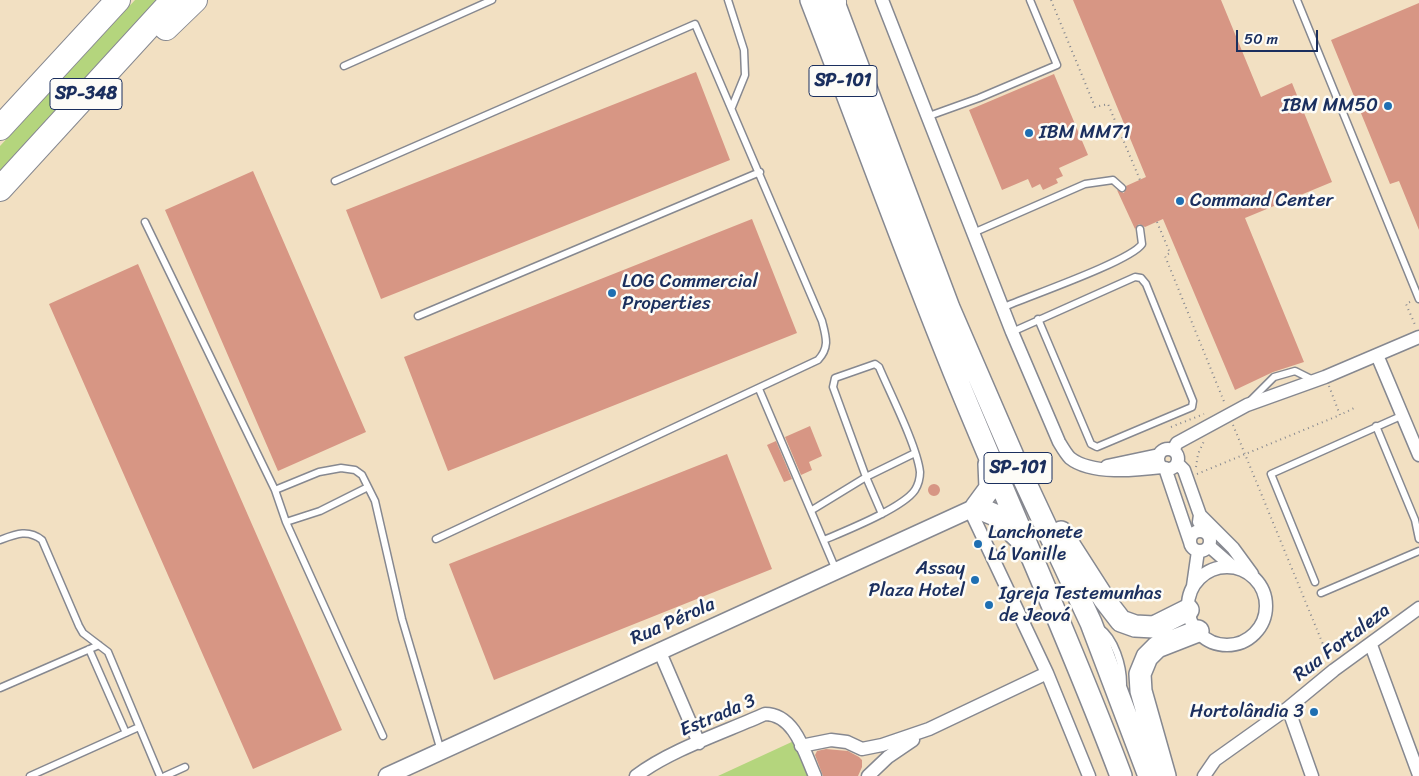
<!DOCTYPE html>
<meta charset="utf-8">
<style>
body{margin:0}
#map{position:relative;width:1419px;height:776px;overflow:hidden;background:#f2e0c2;font-family:Sriracha,sans-serif}
canvas{display:block}
.scale{position:absolute;left:1236px;top:30px;width:82px;height:22px;box-sizing:border-box;border:2px solid #1b2f5e;border-top:0;padding-left:6px;font-size:15px;line-height:18px;white-space:nowrap;color:#1b2f5e;-webkit-text-stroke:4px #fdfcf7;paint-order:stroke}
</style>
<div id="map">
<canvas width="1419" height="776"></canvas>
<div class="scale">50 m</div>
</div>
<script>
const ctx = document.querySelector('canvas').getContext('2d');
ctx.lineJoin = 'round';
function paint(path, color) { ctx.fillStyle = color; ctx.fill(path, 'evenodd'); }
function trace(path, color, width, dash) { ctx.strokeStyle = color; ctx.lineWidth = width; ctx.lineCap = dash ? 'butt' : 'round'; ctx.setLineDash(dash || []); ctx.stroke(path); }
function write(font, color, halo, rows, align = 'center') {
  ctx.font = font + ' Sriracha,sans-serif'; ctx.lineWidth = 5; ctx.setLineDash([]); ctx.textBaseline = 'middle'; ctx.strokeStyle = halo; ctx.fillStyle = color; for (const [text, x, y, turn = 0] of rows) {
    ctx.save(); ctx.translate(x, y); ctx.rotate((+turn || 0) * Math.PI / 180); ctx.textAlign = isNaN(turn) ? turn : align; if (halo) ctx.strokeText(text, 0, 0); ctx.fillText(text, 0, 0); ctx.restore();
  }
}
const green = new Path2D(`
 M135,0H161L0,175V146Z
 M796,740L812,776H718Z`);
const building = new Path2D(`
 M1073,0H1221L1261,97L1292,83L1332,182L1245,218L1304,362L1273,372L1235,390L1163,219L1145,227L1139,224L1135,229L1117,190L1124,193L1126,186L1146,177Z
 M1419,3V230L1399,181L1390,184L1331,40Z
 M696,72L730,160L381,299L346,210Z
 M1054,74L1088,155L1059,168L1063,176L1056,179L1058,183L1043,190L1040,184L1032,188L1028,179L1002,190L969,110Z
 M253,171L366,432L278,471L165,210Z
 M752,219L797,333L448,471L404,357Z
 M138,264L342,730L253,769L49,304Z
 M810,426L822,456L809,462L812,470L801,475L785,437Z
 M776,441L792,479L784,482L767,445Z
 M727,454L772,569L494,680L449,564Z
 M928 490a6 6 0 1 1 12 0a6 6 0 1 1-12 0Z
 M826,749L848,751L859,757L862,760V767L858,776H823L815,755L817,751Z`);
const path = new Path2D(`
 M1051,0L1095,107L1108,104L1140,180
 M1157,222L1170,253L1165,256L1225,404
 M1410,302L1406,304L1416,327
 M1329,386L1340,415L1354,408
 M1233,425L1329,659
 M1171,427L1204,414
 M1196,467L1198,454L1204,441
 M1197,474L1340,415`);
const service = new Path2D(`
 M728,0L744,50L745,75L732,107
 M1297,0L1419,299
 M344,66L492,0
 M929,116L979,98L1057,65L1030,0
 M335,181L695,24L822,321C826,337 830,347 818,360L436,539
 M145,222L275,490L286,522L383,736
 M973,233L1085,184L1113,180L1122,188
 M1004,307C1029,296 1131,261 1142,244L1140,229
 M418,316L760,172
 M1012,332L1135,277L1141,278L1146,284L1193,401L1192,407L1097,447L1091,444L1038,319
 M759,389L836,570
 M1250,401L1274,377L1295,371L1313,380
 M1376,426L1415,520L1419,539
 M275,490L319,472L341,468L355,470L362,475L375,501L402,619L441,751
 M812,510L866,477L915,453
 M286,522L320,511L368,487
 M0,540C16,534 28,529 42,540L79,626L83,633L108,652L160,776
 M824,540C845,531 903,508 915,490C918,485 920,478 920,472C917,446 890,393 879,367L875,364L835,378L833,387L866,477L882,514
 M1315,582L1271,474L1401,416
 M1321,593L1419,551
 M1100,628C1115,639 1123,665 1123,684
 M89,649L126,733
 M0,688L99,645
 M30,776L139,727
 M165,776L185,767`);
const minor = new Path2D(`
 M882,0L1012,332L1059,442C1062,447 1066,454 1070,458C1091,475 1137,470 1162,467
 M1377,355L1419,455
 M1158 459a10 10 0 1 1 20 0a10 10 0 1 1-20 0Z
 M1173,450L1177,443L1247,405L1325,377L1419,337
 M1177,463L1184,470L1200,515L1199,522
 M1107,466L1159,455
 M1165,468L1190,542
 M970,510L1047,673L1089,776
 M1200,515L1233,548L1252,574
 M1190 541a10 10 0 1 1 20 0a10 10 0 1 1-20 0Z
 M1209,546L1233,567
 M1188 606a39 39 0 1 1 78 0a39 39 0 1 1-78 0Z
 M1193,586L1198,551
 M1371,645L1419,775
 M659,650L699,743
 M1288,708L1312,776
 M801,746L831,740L847,742L862,749L882,745L929,729L1047,673
 M636,776C670,750 725,732 765,714C795,714 805,754 815,776
 M868,776L888,757L913,740
 M1204,776L1215,760L1288,708L1334,670L1419,608`);
const tertiary = new Path2D(`
 M387,776L976,507`);
const trunk = new Path2D(`
 M811,0C859,124 904,249 954,372C1009,507 1070,640 1121,776
 M833,0L949,308L1013,456L1091,623L1149,776
 M989,464L990,488L976,507L995,515L1018,537
 M1061,532L1104,599L1121,621L1135,626L1154,627L1188,610
 M1165,776L1141,691L1140,674L1147,657L1157,647L1198,631`);
const motorway = new Path2D(`
 M833,0L834,2
 M166,28L195,0
 M0,128L118,0
 M0,189L173,0`);
const markers = [
 [1388,106,5,"#1f6fb2"],
 [1029,133,5,"#1f6fb2"],
 [1180,201,5,"#1f6fb2"],
 [612,293,5,"#1f6fb2"],
 [978,544,5,"#1f6fb2"],
 [975,580,5,"#1f6fb2"],
 [989,605,5,"#1f6fb2"],
 [1314,712,5,"#1f6fb2"]
];
const shields = [
 [843,81,68],
 [86,94,72],
 [1018,468,68]
];
const shieldNames = [
 ["SP-101",843,81],
 ["SP-348",86,94],
 ["SP-101",1018,468]
];
const poiNames = [
 ["IBM MM50",1378,106,"right"],
 ["IBM MM71",1039,133],
 ["Command Center",1190,201],
 ["LOG Commercial",622,282],
 ["Properties",622,304],
 ["Lanchonete",988,533],
 ["Lá Vanille",988,555],
 ["Assay",965,569,"right"],
 ["Plaza Hotel",965,591,"right"],
 ["Igreja Testemunhas",999,594],
 ["de Jeová",999,616],
 ["Hortolândia 3",1304,712,"right"]
];
const streetNames = [
 ["Rua Pérola",673,622,-24],
 ["Rua Fortaleza",1342,643,-37],
 ["Estrada 3",718,716,-23]
];
paint(green, '#b4d57d');
paint(building, '#d79684');
trace(service, '#868890', 9);
trace(minor, '#868890', 15);
trace(tertiary, '#868890', 19);
trace(trunk, '#868890', 24);
trace(motorway, '#868890', 26);
trace(path, '#868890', 2, [1, 4]);
trace(service, '#fff', 6);
trace(minor, '#fff', 12);
trace(tertiary, '#fff', 16);
trace(trunk, '#fff', 21);
trace(motorway, '#fff', 24);
for (const [x, y, r, color] of markers) { const dot = new Path2D(); dot.arc(x, y, r, 0, 2 * Math.PI); ctx.fillStyle = color; ctx.fill(dot); trace(dot, '#fdfcf7', 2); }
for (const [x, y, w] of shields) { const box = new Path2D(); box.roundRect(x - w / 2, y - 15.5, w, 31, 4); ctx.fillStyle = '#fdfcf7'; ctx.fill(box); trace(box, '#1b2f5e', 1); }
write('bold 18px', '#1b2f5e', null, shieldNames);
write('19px', '#1b2f5e', '#fdfcf7', poiNames, 'left');
write('19px', '#1b2f5e', '#fdfcf7', streetNames);
</script>
